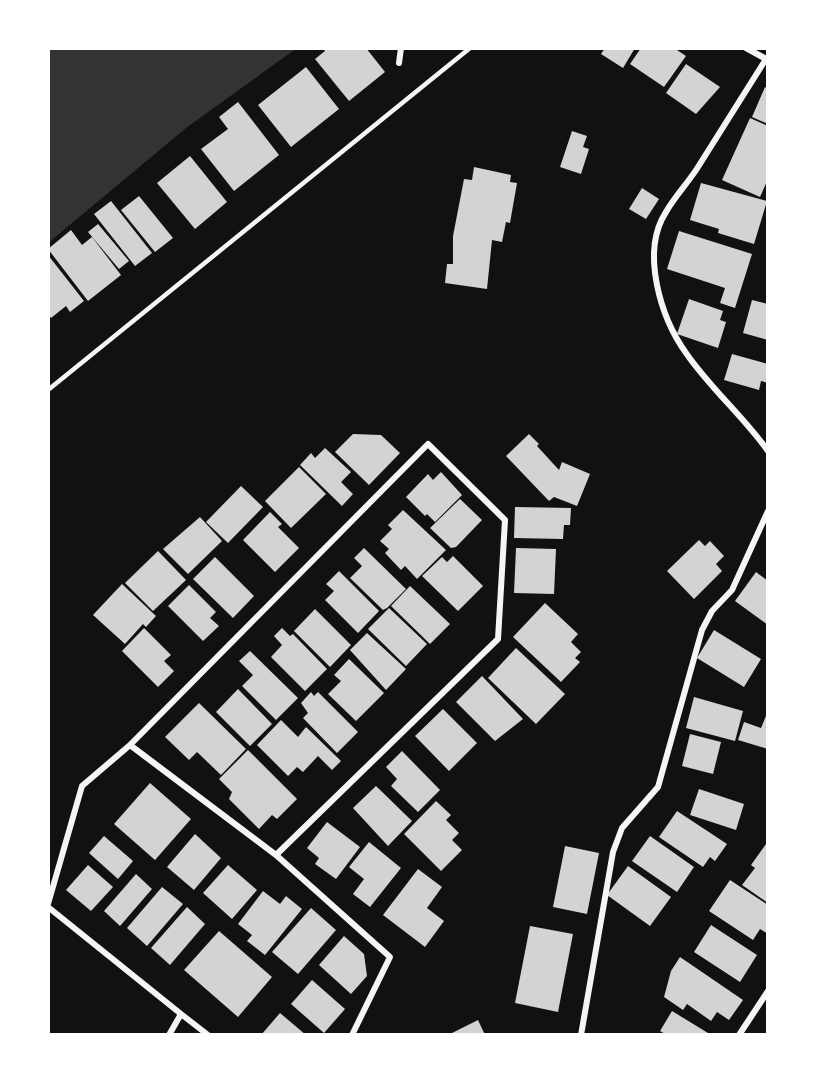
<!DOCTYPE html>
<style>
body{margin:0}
#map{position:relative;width:816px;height:1083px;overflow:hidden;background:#111;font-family:"PT Sans",sans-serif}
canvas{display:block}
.frame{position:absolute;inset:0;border:50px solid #fff;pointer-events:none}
</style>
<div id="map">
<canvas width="816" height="1083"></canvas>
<div class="frame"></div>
</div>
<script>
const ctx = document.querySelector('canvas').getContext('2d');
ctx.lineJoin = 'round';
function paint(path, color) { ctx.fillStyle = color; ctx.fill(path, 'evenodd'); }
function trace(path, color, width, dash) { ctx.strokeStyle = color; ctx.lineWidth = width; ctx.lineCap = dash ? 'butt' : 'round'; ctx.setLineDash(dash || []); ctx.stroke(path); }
const water = new Path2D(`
 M48,48H297L186,128L48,243Z`);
const building = new Path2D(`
 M323,48H366L385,72L349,101L315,59L325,51Z
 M605,48H635L623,68L601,54Z
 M641,48H674L686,56L664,87L630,64Z
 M686,64L720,87L696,114L666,93Z
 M306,67L339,109L291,147L258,105Z
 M765,87L768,89V124L752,117Z
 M238,102L279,155L234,191L201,149L228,129L219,117Z
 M750,118L768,126V179L760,197L722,180Z
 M572,131L587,136L583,147L589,149L581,174L560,167Z
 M190,156L227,202L195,229L157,183Z
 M474,167L511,175L510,182L517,183L510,223L506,222L502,242L492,240L487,289L445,283L447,264H453V236L464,179L472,180Z
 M701,183L767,201L754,244L718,233L719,229L690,220Z
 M642,188L659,199L646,219L629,209Z
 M139,196L173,238L155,252L121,210Z
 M111,201L152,253L135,266L94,214Z
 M98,224L129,261L119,269L88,232Z
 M71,230L82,245L92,237L121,275L88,301L48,249Z
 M679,231L752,254L735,308L720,303L725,288L667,269Z
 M48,255L84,301L70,312L66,306L51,318L48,314Z
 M689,299L723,311L720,320L726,322L718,348L677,334Z
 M752,300L768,304V340L743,333Z
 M732,354L768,364V383L761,381L759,390L724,380Z
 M353,434L381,435L400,453L369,485L335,452Z
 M529,434L539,444L537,446L559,470L562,462L590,474L577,506L554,497L549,501L506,456Z
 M325,448L351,472L341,482L353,494L342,506L300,465L311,453L315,458Z
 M299,467L326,494L291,528L265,501Z
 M441,472L462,495L435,522L427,514L425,516L406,497L428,474L433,480Z
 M241,486L263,507L228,543L206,522Z
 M460,499L482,520L456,547L451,548L430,528Z
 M515,507L571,508L570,525H564L563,539L514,538Z
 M403,510L446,550L417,579L405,566L401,570L385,553L389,549L380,541L392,529L388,525Z
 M270,512L282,524L278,527L299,548L275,572L243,540Z
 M200,517L222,541L188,574L163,549Z
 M699,540L705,546L710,541L724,556L716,564L722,571L694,599L667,571Z
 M364,548L406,589L387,608L383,610L350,578L362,566L354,558Z
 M516,548L556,549L554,594L514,593Z
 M158,551L186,580L153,611L125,583Z
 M453,556L483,586L458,611L422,576L442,557L447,562Z
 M215,557L254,596L233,618L193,579Z
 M339,571L379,611L358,633L325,600L334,591L326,584Z
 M756,572L768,581V625L735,601Z
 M122,584L156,616L146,627L143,624L125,644L93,615Z
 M189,585L216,612L210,618L219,626L203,641L168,606Z
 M410,586L450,624L430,644L391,606Z
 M545,603L578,634L571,642L581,652L575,658L580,662L561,682L513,637Z
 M389,608L427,644L406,666L368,629Z
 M315,609L351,645L330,667L294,631Z
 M144,628L171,655L164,661L174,671L158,687L122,651Z
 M282,628L290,636L293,634L327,669L305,691L271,657L282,645L274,636Z
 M714,630L761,659L744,687L697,658Z
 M367,633L406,669L386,690L350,650Z
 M516,648L565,694L536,724L488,678Z
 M250,651L298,698L276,720L242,686L253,675L239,661Z
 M349,659L384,693L356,721L328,694L341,681L334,675Z
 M482,676L523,719L495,741L456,702Z
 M238,689L272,724L250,746L216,712Z
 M311,692L314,696L318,692L358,732L337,753L303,718L308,713L301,703Z
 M694,697L743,711L735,741L686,728Z
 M199,703L246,749L221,775L197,752L189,760L165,737Z
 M443,709L477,743L449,771L415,736Z
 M768,711V749L738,740L744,722L761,728Z
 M281,720L298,737L306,727L341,761L332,770L318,756L303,772L297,767L288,776L257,745Z
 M690,734L721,742L713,774L682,766Z
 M248,750L297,799L277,819L272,815L259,829L229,799L232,792L219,779Z
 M402,751L440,790L418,812L391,786L397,779L386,767Z
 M150,783L191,819L155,860L114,824Z
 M376,786L412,821L388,846L353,808Z
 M699,789L744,804L736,830L690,815Z
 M436,801L451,815L446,820L459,833L452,840L462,850L441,871L404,834Z
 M677,811L727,844L715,861L710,857L703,867L659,837Z
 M327,822L360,847L336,879L315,864L319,858L307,848Z
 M195,834L221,858L194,890L167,867Z
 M104,836L133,861L118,879L89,853Z
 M650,836L694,867L677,892L632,861Z
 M369,842L401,868L370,907L353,894L364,879L349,867Z
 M766,844L768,845V903L742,885L755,868L751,865Z
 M565,846L599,853L587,914L553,907Z
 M88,865L113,887L91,911L66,890Z
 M228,865L257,890L232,919L203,893Z
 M628,866L671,897L650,926L607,895Z
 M418,869L442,887L427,908L444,921L425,947L383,915Z
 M136,874L152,889L120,926L104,911Z
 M730,880L768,905V934L760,929L753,940L709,911Z
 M162,887L183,904L147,946L127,928Z
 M263,891L280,904L286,896L302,909L265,955L247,941L252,935L238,924Z
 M187,907L205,924L170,965L151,948Z
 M311,908L336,930L298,974L272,952Z
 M711,925L757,955L740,982L694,952Z
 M530,926L573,934L558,1012L515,1003Z
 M219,931L272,977L238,1017L184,970Z
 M344,936L364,954L367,976L351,994L319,965Z
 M680,957L743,1000L729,1020L717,1012L711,1021L687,1004L683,1010L664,997L671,971Z
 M312,980L345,1009L324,1033L291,1004Z
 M672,1011L708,1033L706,1035H667L660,1031Z
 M280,1013L306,1035H261Z
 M478,1020L485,1035H448Z`);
const service = new Path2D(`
 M48,390L470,48`);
const minor = new Path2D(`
 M746,48L768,60
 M766,59C743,95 721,131 698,167C688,183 675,196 666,212C640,252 661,318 686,353C710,388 743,416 768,451
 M399,63L401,48
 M130,745L276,855L390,957L352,1035
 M48,904L82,786L130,745L428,444L505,520L498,639L276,855
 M48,907L181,1014L169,1035
 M181,1014L208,1035
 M581,1035L613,852L622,828L658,787L702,630L712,611L732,590L768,511
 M739,1035L768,991`);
paint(water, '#333');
paint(building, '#d3d3d3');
trace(service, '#f5f5f5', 4.5);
trace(minor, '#f5f5f5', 6);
</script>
